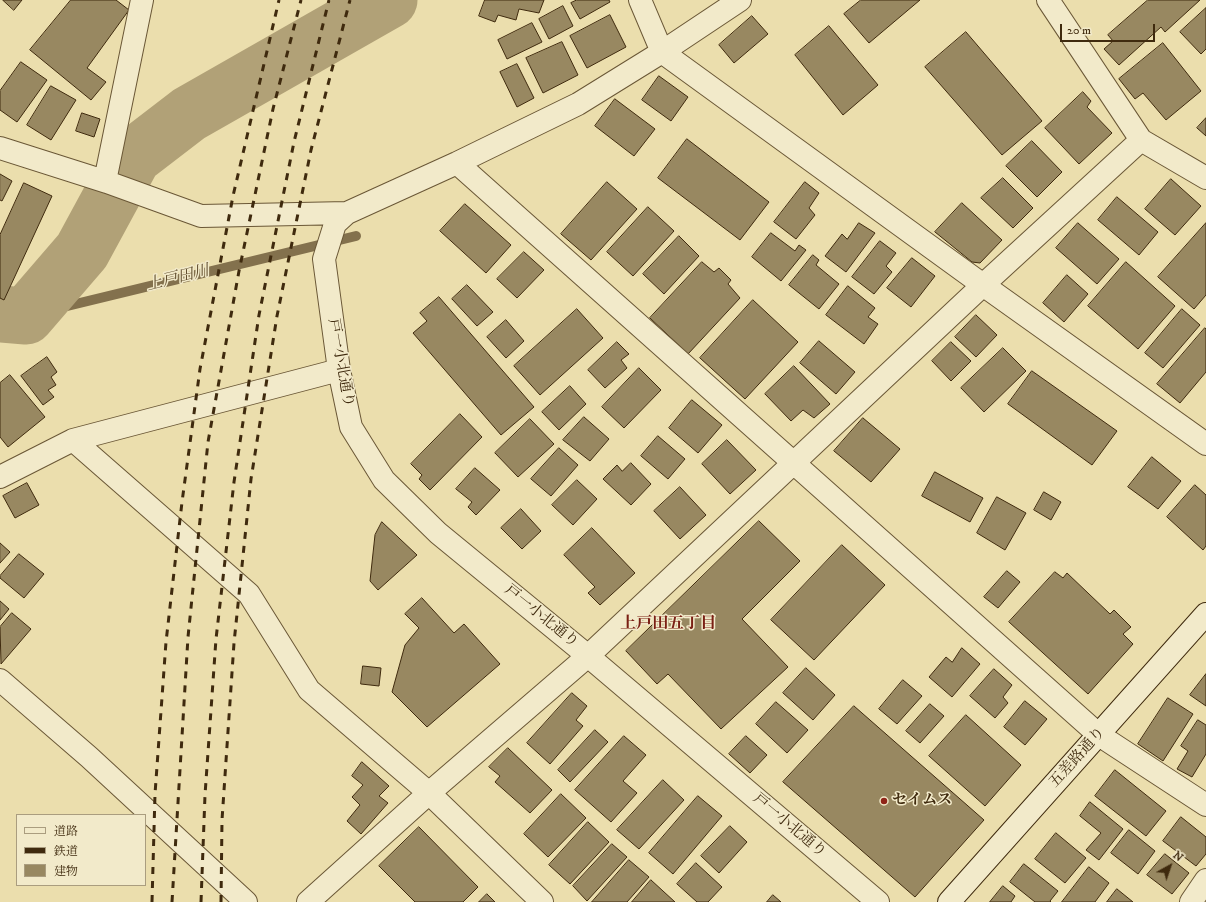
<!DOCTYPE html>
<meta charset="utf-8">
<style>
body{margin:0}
#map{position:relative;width:1206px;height:902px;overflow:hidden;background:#ebdead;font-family:"IM FELL DW Pica","Noto Serif JP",serif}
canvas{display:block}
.legend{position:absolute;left:16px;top:814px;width:130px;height:72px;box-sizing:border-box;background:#f2eaca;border:1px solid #aa9d7f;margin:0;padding:5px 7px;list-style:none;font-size:12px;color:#3f2a0e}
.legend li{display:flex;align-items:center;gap:8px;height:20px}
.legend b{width:20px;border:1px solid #aa9d7f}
.north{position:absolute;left:1150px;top:846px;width:40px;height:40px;-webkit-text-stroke:3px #f2eaca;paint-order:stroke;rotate:40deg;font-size:11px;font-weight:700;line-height:16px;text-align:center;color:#3f2a0e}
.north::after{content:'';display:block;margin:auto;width:14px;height:18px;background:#3f2a0e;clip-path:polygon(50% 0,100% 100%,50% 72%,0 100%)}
.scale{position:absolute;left:1060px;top:24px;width:95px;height:18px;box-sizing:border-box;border:2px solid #3f2a0e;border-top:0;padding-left:5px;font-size:12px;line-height:14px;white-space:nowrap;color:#3f2a0e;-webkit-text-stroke:3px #f2eaca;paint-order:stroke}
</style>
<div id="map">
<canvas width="1206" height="902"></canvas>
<ul class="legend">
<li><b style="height:5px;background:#f2eaca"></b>道路</li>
<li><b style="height:5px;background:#3f2a0e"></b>鉄道</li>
<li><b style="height:11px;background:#988861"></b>建物</li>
</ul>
<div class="north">N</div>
<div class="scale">20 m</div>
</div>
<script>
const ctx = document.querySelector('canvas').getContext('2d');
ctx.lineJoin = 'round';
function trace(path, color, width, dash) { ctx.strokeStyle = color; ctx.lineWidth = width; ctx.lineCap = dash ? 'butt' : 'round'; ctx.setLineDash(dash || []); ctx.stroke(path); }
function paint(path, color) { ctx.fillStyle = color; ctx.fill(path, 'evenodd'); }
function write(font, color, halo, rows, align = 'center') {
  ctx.font = font + ' "IM FELL DW Pica","Noto Serif JP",serif'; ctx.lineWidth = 3; ctx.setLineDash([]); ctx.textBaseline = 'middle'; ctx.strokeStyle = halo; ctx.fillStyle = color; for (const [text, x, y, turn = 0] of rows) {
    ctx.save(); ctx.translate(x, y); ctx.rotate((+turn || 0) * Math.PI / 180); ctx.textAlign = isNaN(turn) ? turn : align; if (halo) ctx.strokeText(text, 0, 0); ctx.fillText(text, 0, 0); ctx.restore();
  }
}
const stream = new Path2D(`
 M26,316L356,236`);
const river = new Path2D(`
 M0,314L26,316L82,251L133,157L189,114L389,0`);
const building = new Path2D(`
 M3,0H22L14,10Z
 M71,0H116L129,10L87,68L106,82L91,100L30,50Z
 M485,0H544L539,13L519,9L516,20L498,15L495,22L479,16Z
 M577,0H609L610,2L580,19L571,3Z
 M861,0H920L869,43L844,14Z
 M1148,0H1200L1165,32L1161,27L1119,65L1104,49L1113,41L1108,35Z
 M563,6L573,26L549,39L539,19Z
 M1206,8V49L1201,54L1180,32Z
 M610,15L626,47L587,68L570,36Z
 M752,16L768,34L734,63L719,45Z
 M532,23L542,42L507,59L498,40Z
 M829,26L878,85L843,115L795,55Z
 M966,32L1042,121L1002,155L925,67Z
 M562,42L578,75L543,93L526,58Z
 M1163,43L1201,91L1166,120L1143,93L1135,99L1119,79Z
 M21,62L47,80L17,122L0,110V91Z
 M517,64L534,98L517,107L500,72Z
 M659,76L688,97L671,121L642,100Z
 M51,86L76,100L51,140L27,125Z
 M1083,92L1091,101L1087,107L1112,133L1079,164L1045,128Z
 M615,99L655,129L634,156L595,126Z
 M82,113L100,119L94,137L76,131Z
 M1206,118V136L1197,128Z
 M687,139L769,202L740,240L658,178Z
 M1032,141L1062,172L1037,197L1006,166Z
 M0,174L12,181L2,201L0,200Z
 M1003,178L1033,208L1013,228L981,198Z
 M1171,179L1201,206L1175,235L1145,209Z
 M607,182L637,209L591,260L561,234Z
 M805,182L819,193L809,208L815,215L796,239L774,222Z
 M24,183L52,196L4,300L0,298V235Z
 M1117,197L1158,232L1139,255L1098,220Z
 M962,203L1002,240L980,263L972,262L935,232Z
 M465,204L511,245L486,273L440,231Z
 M648,207L674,231L633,276L607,252Z
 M859,223L875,233L846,272L825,256L842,234L847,239Z
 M1078,223L1119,259L1097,284L1056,248Z
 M1206,223V295L1194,309L1158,277Z
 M771,233L795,251L799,245L806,250L781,281L752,257Z
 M679,236L699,256L664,294L643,274Z
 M880,241L896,253L886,266L892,272L874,294L852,277Z
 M524,252L544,270L517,298L497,279Z
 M813,255L819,260L816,265L839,284L819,309L789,285Z
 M912,258L935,276L911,307L887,288Z
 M702,262L714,272L719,268L731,280L728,284L740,298L688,354L650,318Z
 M1126,262L1175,306L1138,349L1088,306Z
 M1067,275L1088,294L1064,322L1043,303Z
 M467,285L493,312L477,326L452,299Z
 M848,286L875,308L868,317L878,324L864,344L826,315Z
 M439,297L534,407L501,435L413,333L427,321L420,313Z
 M753,300L798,342L745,399L700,358Z
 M577,309L603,338L540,395L514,366Z
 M1182,309L1200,325L1163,368L1145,353Z
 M976,315L997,335L976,357L955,337Z
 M506,320L524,341L506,358L487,337Z
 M1205,328L1206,329V372L1180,403L1157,384Z
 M819,341L855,372L836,394L800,363Z
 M617,342L629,354L621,360L627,368L605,388L588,370Z
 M951,342L971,361L951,381L932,361Z
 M1003,348L1026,371L984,412L961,388Z
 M47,357L57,372L51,377L56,385L48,390L54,397L43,405L21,376Z
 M794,366L830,404L814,418L803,410L791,421L765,394Z
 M639,368L661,390L624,428L602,407Z
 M1032,371L1117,431L1092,465L1008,404Z
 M10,375L45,417L8,447L0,437V383Z
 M570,386L586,404L559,430L542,412Z
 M692,400L722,425L698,453L669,428Z
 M460,414L482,437L430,490L419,479L422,475L411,464Z
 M584,417L609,439L590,461L563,440Z
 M863,418L900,449L871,482L834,451Z
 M530,419L554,444L518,477L495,453Z
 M658,436L685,459L668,479L641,456Z
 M727,440L756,470L730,494L702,464Z
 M559,448L578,465L551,496L531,479Z
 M1152,457L1181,481L1158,509L1128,487Z
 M631,463L651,484L631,505L603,479L617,465L622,471Z
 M475,468L500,490L476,515L468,507L472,502L456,489Z
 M935,472L983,498L970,522L922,496Z
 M577,480L597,499L573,525L552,505Z
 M27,483L39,505L15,518L3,496Z
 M1195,485L1206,495V546L1203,550L1167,517Z
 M680,487L706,515L680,539L654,511Z
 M1044,492L1061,502L1051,520L1034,510Z
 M997,497L1026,513L1005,550L977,533Z
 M521,509L541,531L522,549L501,528Z
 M759,521L800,561L742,619L788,667L721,729L668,674L657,684L626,651Z
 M382,522L417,555L378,590L370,581L375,535Z
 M592,528L635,573L600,605L588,593L595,587L564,555Z
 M0,543L10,552L0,563Z
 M842,545L885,585L814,660L771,620Z
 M19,554L44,574L24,598L0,578V576Z
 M1007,571L1020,582L998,608L984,597Z
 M1055,572L1063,578L1067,573L1110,614L1114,610L1131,627L1123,634L1133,644L1088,694L1009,622Z
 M422,598L454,633L464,624L500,664L427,727L392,692L405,645L419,628L405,614Z
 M0,601L9,609L0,620Z
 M12,613L31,629L1,664L0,627Z
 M962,648L980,664L952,697L929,677L946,657L952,662Z
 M363,666L381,668L379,686L361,684Z
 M806,668L835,695L813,720L783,693Z
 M994,669L1012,685L1003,697L1008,703L995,718L970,696Z
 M1206,674V706L1190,695Z
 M903,680L922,696L897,724L879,709Z
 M572,693L587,706L576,720L583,726L550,764L527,743Z
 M1168,698L1193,714L1163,761L1138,744Z
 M1025,701L1047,719L1025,745L1004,727Z
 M776,702L808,730L787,753L756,724Z
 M930,704L944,716L920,743L906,731Z
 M854,706L984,820L915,897L783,782Z
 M966,715L1021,765L985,806L929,756Z
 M1198,720L1206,725V754L1192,777L1177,769L1188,751L1181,746Z
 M595,730L608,742L570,782L558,770Z
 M624,736L646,755L623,781L637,793L611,822L575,790Z
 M746,736L767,755L750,773L729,754Z
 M508,748L552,790L530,813L495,782L500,776L489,767Z
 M362,762L389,786L379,796L388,803L361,834L347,821L360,805L352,797L363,785L352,776Z
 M1115,770L1166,811L1146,836L1095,796Z
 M663,780L684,800L639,849L617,830Z
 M561,794L586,818L548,857L524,834Z
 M698,796L722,816L673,874L649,853Z
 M1090,802L1123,829L1099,860L1086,850L1101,833L1080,816Z
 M1181,817L1206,837V854L1196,866L1163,841Z
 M588,822L609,842L570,884L549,865Z
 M730,826L747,842L719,873L701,856Z
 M419,827L478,887L463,902H415L379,866Z
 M1129,830L1155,851L1138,874L1111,853Z
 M1056,833L1086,858L1065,883L1035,859Z
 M612,844L627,857L587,901L573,886Z
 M1165,854L1189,873L1172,894L1147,875Z
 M629,860L649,877L627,902H592Z
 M696,863L722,887L708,902H697L677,884Z
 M1024,864L1058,891L1050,901L1051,902H1035L1010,882Z
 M1089,867L1109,883L1095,902H1062Z
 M651,880L675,902H632Z
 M1003,886L1015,896L1011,902H990Z
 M1117,889L1133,902H1107Z
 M487,894L495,902H479Z
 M773,895L781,902H767Z`);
const street = new Path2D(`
 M640,0L662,52L983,285L1206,444
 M1048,0L1141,140L1206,178
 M0,148L107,182L201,216L347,213L457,163L578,104L662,52L740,0
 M457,163L1099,735L1206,805
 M105,181L142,0
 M347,213L335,224L324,259L339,370L351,427L384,480L438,533L588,656L878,902
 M73,440L249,594L309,690L429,793L542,902
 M0,477L73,440L339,370
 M0,680L89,757L246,902
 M308,902L429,793L588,656L983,285L1141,140
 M1191,902L1206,880`);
const secondary = new Path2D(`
 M949,902L1206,614`);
const rail = new Path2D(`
 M152,902L155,794L166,642L182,502L200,369L233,196L279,0
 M172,902L188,637L208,442L239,271L273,109L301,0
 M201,902L205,795L216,639L234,482L259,315L294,142L329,0
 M221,902L222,820L234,643L251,479L277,316L311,150L350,0`);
const markers = [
 [884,801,4,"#8f2418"]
];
const streetNames = [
 ["戸一小北通り",340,363,80],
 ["戸一小北通り",541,617,39],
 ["五差路通り",1078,758,-48],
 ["戸一小北通り",789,826,40]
];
const poiNames = [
 ["セイムス",892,801]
];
const waterNames = [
 ["上戸田川",178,279,-14]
];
const neighbourhoodNames = [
 ["上戸田五丁目",668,625]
];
trace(stream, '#83714d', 10);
trace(river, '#b1a177', 57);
paint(building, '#988861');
trace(building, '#3f2a0e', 1);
trace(street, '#6a5736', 24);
trace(secondary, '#3f2a0e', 24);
trace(street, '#f2eaca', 22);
trace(secondary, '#f2eaca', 22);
trace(rail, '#3f2a0e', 3, [7, 7]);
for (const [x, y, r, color] of markers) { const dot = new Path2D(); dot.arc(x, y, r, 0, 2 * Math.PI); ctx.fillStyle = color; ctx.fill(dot); trace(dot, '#f2eaca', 1.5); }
write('15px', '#3f2a0e', '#f2eaca', streetNames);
write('bold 15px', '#3f2a0e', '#f2eaca', poiNames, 'left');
write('italic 16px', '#614e2e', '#f2eaca', waterNames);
write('bold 16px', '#7a1f14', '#f2eaca', neighbourhoodNames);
</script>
